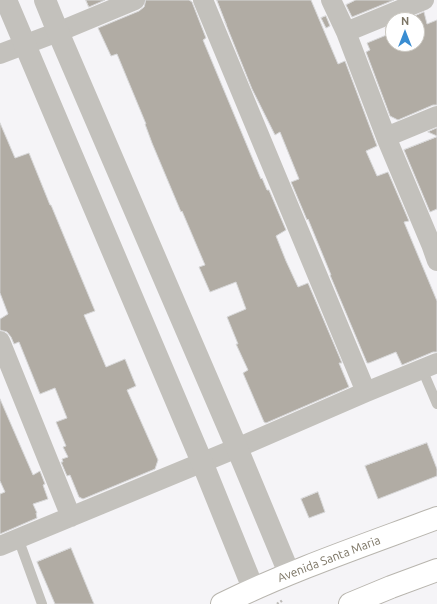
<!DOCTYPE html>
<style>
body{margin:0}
#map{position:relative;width:437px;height:604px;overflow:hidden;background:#f5f4f7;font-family:Ubuntu,sans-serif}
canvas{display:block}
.north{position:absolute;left:385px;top:12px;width:40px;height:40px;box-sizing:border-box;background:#fff;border:1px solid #cbc8c1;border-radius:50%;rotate:0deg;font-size:11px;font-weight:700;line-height:16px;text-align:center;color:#7c7565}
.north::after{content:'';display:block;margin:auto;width:14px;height:18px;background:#398dd2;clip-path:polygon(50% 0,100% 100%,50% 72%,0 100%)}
</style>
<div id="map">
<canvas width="437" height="604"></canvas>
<div class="north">N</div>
</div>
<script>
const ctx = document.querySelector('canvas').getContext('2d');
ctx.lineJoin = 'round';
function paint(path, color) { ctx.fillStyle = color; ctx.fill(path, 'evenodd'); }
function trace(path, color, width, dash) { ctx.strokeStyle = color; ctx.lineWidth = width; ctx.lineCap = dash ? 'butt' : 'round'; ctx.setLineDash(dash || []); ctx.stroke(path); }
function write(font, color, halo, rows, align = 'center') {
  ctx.font = font + ' Ubuntu,sans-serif'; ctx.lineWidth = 4; ctx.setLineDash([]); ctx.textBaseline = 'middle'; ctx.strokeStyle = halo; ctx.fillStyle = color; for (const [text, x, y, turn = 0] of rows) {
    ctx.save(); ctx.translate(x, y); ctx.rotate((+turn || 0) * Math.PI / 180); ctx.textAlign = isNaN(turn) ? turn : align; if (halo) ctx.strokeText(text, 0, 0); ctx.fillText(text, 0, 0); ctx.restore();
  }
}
const building = new Path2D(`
 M86,0H105L89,7Z
 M146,0H189L192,2L206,38L203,40L261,179L262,178L267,190H269L286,230L276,236L286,261L298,287L308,283L342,363H339L349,387L266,423L264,422L243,373L248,370L236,344H238L227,317L246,309L236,282L210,292L199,267L205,265L182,211L181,212L152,143L145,124H146L117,54L111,56L98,28L139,11L144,7Z
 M217,0H311L338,64L345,61L377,146L366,151L377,176L388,172L409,221L404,222L437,301V352H433L402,365L396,352L369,363H367L330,275H331L308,219L307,220L291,182L299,179L280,132L275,135L252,89L225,22L226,24Z
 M356,0H394L352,17L346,5Z
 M424,12L427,24L437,20V105H433L398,120L390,116L366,52L370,50L367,43L389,34L385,28L393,25V44H417V20H406Z
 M326,16L330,26L326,28L321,18Z
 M0,123L15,158L29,153L50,205H51L95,311L84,315L106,367L125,359L136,386L127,390L158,460L155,469L83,499L79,497L70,475L67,476L61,462H63L62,459L68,457L63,447L66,446L56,422L67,418L55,388L40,394L19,342L14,344L11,337L7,332L0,330V319L8,314L0,293Z
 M437,128V136L428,132Z
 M437,137V209L430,212L404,150Z
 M0,399L33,475L40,471L45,484L43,485L48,499L33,504L37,513H36L37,518L0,534V494L5,492L0,481Z
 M427,443L437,469V476L378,499L365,466Z
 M318,492L325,512L309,518L301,499Z
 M71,548L94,604H55L37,562Z`);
const path = new Path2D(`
 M277,604L283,600`);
const service = new Path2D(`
 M422,369L437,404
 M18,538L42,604`);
const minor = new Path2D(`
 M203,0L366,392
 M331,0L346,32L386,137L431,244L437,261
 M346,32L424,0
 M0,54L58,32L135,0
 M386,137L437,116
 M0,341L71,517
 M0,546L237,448L366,392L437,363`);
const tertiary = new Path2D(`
 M6,0L202,462L253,588
 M45,0L58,32L237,448L289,573`);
const secondary = new Path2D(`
 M222,604C291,570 365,545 437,518
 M350,604L391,587L437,570`);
const streetNames = [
 ["Avenida Santa Maria",329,559,-21]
];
paint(building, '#b1aca4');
trace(building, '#d7d7d8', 1);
trace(secondary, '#b8b5ae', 24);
trace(path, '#bcbab6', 2.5, [2, 2]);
trace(service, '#c3c1bc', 10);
trace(minor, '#c3c1bc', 20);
trace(tertiary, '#c3c1bc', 22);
trace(secondary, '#fff', 22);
write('12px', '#7c7565', '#fff', streetNames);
</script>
